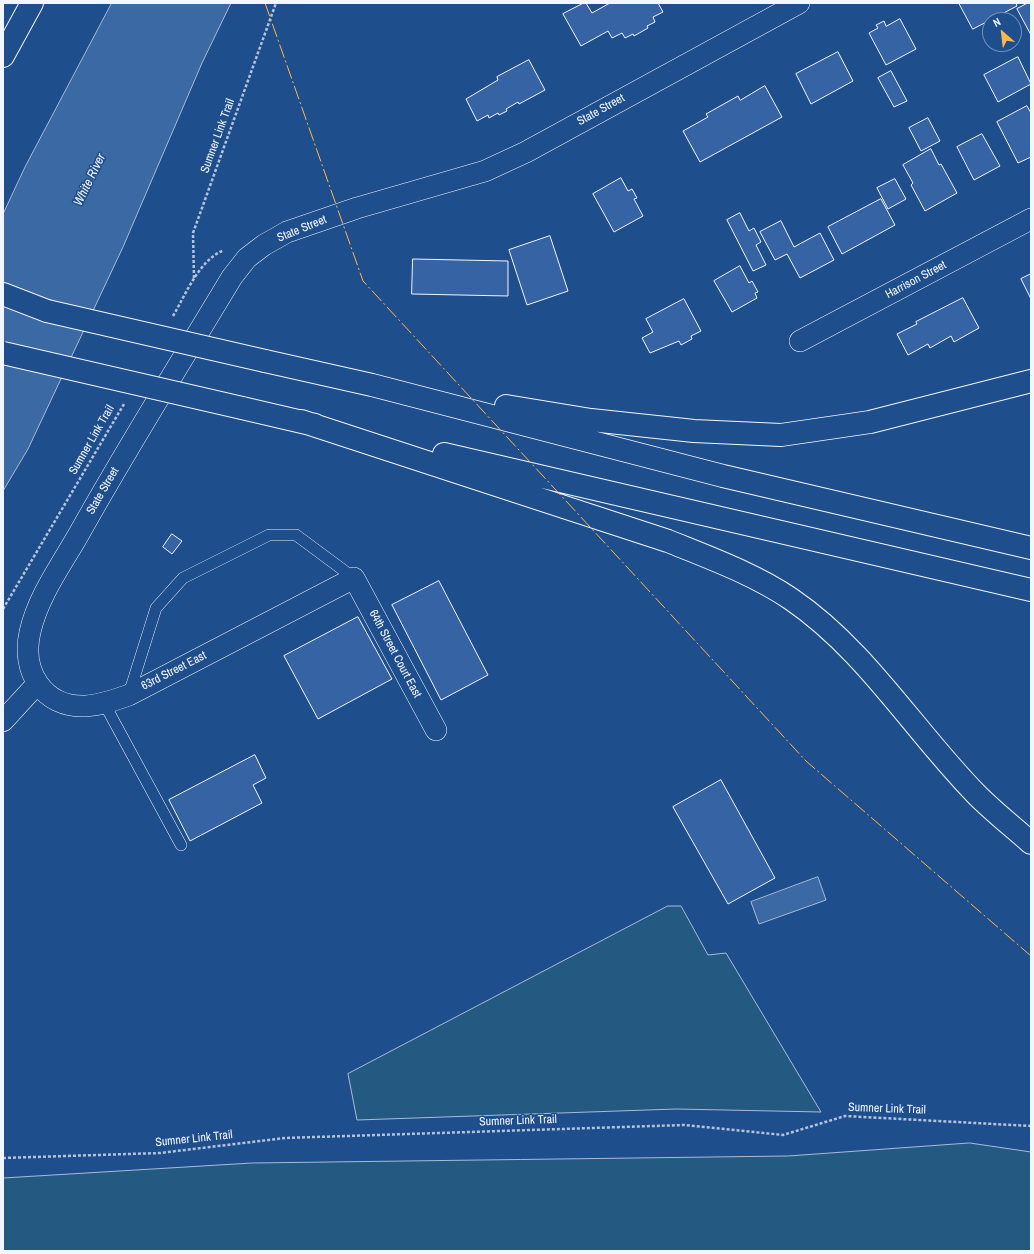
<!DOCTYPE html>
<style>
body{margin:0}
#map{position:relative;width:1034px;height:1254px;overflow:hidden;background:#1f4e8c;font-family:"Archivo Narrow",sans-serif}
canvas{display:block}
.frame{position:absolute;inset:0;border:4px solid #f2f6ff;pointer-events:none}
.north{position:absolute;left:982px;top:12px;width:40px;height:40px;box-sizing:border-box;background:#1f4e8c;border:1px solid #7391ba;border-radius:50%;rotate:332deg;font-size:11px;font-weight:700;line-height:16px;text-align:center;color:#f2f6ff}
.north::after{content:'';display:block;margin:auto;width:14px;height:18px;background:#ffb74d;clip-path:polygon(50% 0,100% 100%,50% 72%,0 100%)}
</style>
<div id="map">
<canvas width="1034" height="1254"></canvas>
<div class="frame"></div>
<div class="north">N</div>
</div>
<script>
const ctx = document.querySelector('canvas').getContext('2d');
ctx.lineJoin = 'round';
function paint(path, color) { ctx.fillStyle = color; ctx.fill(path, 'evenodd'); }
function trace(path, color, width, dash) { ctx.strokeStyle = color; ctx.lineWidth = width; ctx.lineCap = dash ? 'butt' : 'round'; ctx.setLineDash(dash || []); ctx.stroke(path); }
function write(font, color, halo, rows, align = 'center') {
  ctx.font = font + ' "Archivo Narrow",sans-serif'; ctx.lineWidth = 3; ctx.setLineDash([]); ctx.textBaseline = 'middle'; ctx.strokeStyle = halo; ctx.fillStyle = color; for (const [text, x, y, turn = 0] of rows) {
    ctx.save(); ctx.translate(x, y); ctx.rotate((+turn || 0) * Math.PI / 180); ctx.textAlign = isNaN(turn) ? turn : align; if (halo) ctx.strokeText(text, 0, 0); ctx.fillText(text, 0, 0); ctx.restore();
  }
}
const green = new Path2D(`
 M668,906H681L708,955L726,953L821,1112L676,1109L357,1120L348,1074Z
 M970,1143L1031,1152V1251H3V1178L252,1163L788,1156Z`);
const water = new Path2D(`
 M112,3H231L202,63L123,247L28,449L3,491V214L25,167Z
 M818,877L826,900L759,924L751,902Z`);
const building = new Path2D(`
 M584,3H586L592,13L610,3H658L663,12L653,17L655,22L647,26L648,28L634,36L633,34L625,38L622,33L612,38L608,31L581,46L563,14Z
 M959,3H1016L1017,6L973,29Z
 M1028,3H1031V35L1017,9Z
 M900,19L916,49L886,65L869,33L878,28L876,25L884,21L886,26Z
 M838,52L853,81L811,104L796,74Z
 M1018,57L1031,84L998,102L984,75Z
 M529,60L545,90L519,104L518,102L506,109L507,111L499,115L498,113L489,118L488,115L477,121L466,99L498,80L497,77Z
 M891,71L907,101L894,107L878,78Z
 M765,86L782,117L700,162L683,131L708,117L706,114L738,96L740,100Z
 M1027,106L1031,113V157L1018,163L997,122Z
 M928,118L940,141L921,151L909,128Z
 M982,134L1000,166L974,180L957,147Z
 M931,149L939,165L941,164L957,193L925,211L911,185L913,183L903,165Z
 M621,178L628,191L632,189L637,198L634,199L643,216L614,232L593,194Z
 M895,179L906,199L888,209L877,188Z
 M881,199L895,225L842,254L828,227Z
 M740,213L749,231L754,228L761,242L756,245L766,265L753,271L727,220Z
 M781,221L794,247L820,233L834,260L800,278L787,254L775,260L760,232Z
 M550,236L568,291L527,305L509,250Z
 M413,259L508,261V296L412,294Z
 M740,266L749,283L752,281L758,292L755,293L757,298L732,312L714,281Z
 M1031,274V299L1021,279Z
 M963,298L979,328L954,342L951,336L930,348L928,344L908,355L897,334L917,324L916,322Z
 M684,299L701,331L691,336L692,339L681,345L679,341L650,353L642,338L653,332L646,319Z
 M172,534L182,541L172,554L163,547Z
 M439,581L488,675L441,700L392,605Z
 M358,617L392,679L318,719L284,656Z
 M255,755L266,778L253,785L262,803L190,841L169,800Z
 M721,780L775,878L728,904L673,807Z`);
const path = new Path2D(`
 M194,278L193,233L276,3
 M173,316C186,294 199,260 224,250
 M3,609L124,404
 M3,1158L160,1153L285,1138L684,1125L783,1135L845,1116L1031,1126`);
const lane = new Path2D(`
 M129,694L156,608L183,578L269,535H296L354,578
 M104,703L181,845`);
const street = new Path2D(`
 M800,341L1031,219
 M3,721L37,684
 M436,730L354,578L129,695C115,700 101,705 86,706C43,708 21,671 30,632C38,596 62,564 80,532C128,446 181,362 232,277L247,258L264,245L287,232L357,208L485,171L526,152L799,3`);
const secondary = new Path2D(`
 M3,56L32,3`);
const highway = new Path2D(`
 M3,294L47,311
 M265,361L372,385L723,476L1031,548
 M506,406L591,420L694,431L781,435L870,422L1031,381
 M242,408L315,425
 M301,421L668,541C710,558 754,574 791,599C866,650 914,731 977,795C994,812 1013,827 1031,843
 M444,454L1031,590`);
const highwayBridge = new Path2D(`
 M47,311L265,361
 M3,353L242,408`);
const power = new Path2D(`
 M265,3L363,281L806,761L1031,956`);
const streetNames = [
 ["State Street",601,110,-29],
 ["Sumner Link Trail",218,136,-70],
 ["State Street",302,229,-22],
 ["Harrison Street",916,280,-28],
 ["Sumner Link Trail",92,440,-60],
 ["State Street",103,491,-60],
 ["64th Street Court East",395,654,62],
 ["63rd Street East",174,671,-27],
 ["Sumner Link Trail",887,1109,2],
 ["Sumner Link Trail",518,1121,-2],
 ["Sumner Link Trail",194,1139,-6]
];
const waterNames = [
 ["White River",90,180,-64]
];
paint(green, '#245a82');
trace(green, '#a8bbd7', 1);
paint(water, '#3b69a3');
trace(water, '#a8bbd7', 1);
paint(building, '#3563a3');
trace(building, '#f2f6ff', 1);
trace(lane, '#f2f6ff', 12);
trace(street, '#f2f6ff', 22);
trace(secondary, '#f2f6ff', 24);
trace(highway, '#f2f6ff', 24);
trace(path, '#b3c4dc', 2.5, [3, 2]);
trace(lane, '#1f4e8c', 11);
trace(street, '#1f4e8c', 21);
trace(secondary, '#1f4e8c', 22);
trace(highway, '#1f4e8c', 22);
trace(highwayBridge, '#f2f6ff', 24, []);
trace(highwayBridge, '#1f4e8c', 22);
trace(power, '#ffb74d', 1, [14, 3, 2, 3]);
write('12px', '#f2f6ff', '#1f4e8c', streetNames);
write('italic 13px', '#f2f6ff', '#1f4e8c', waterNames);
</script>
